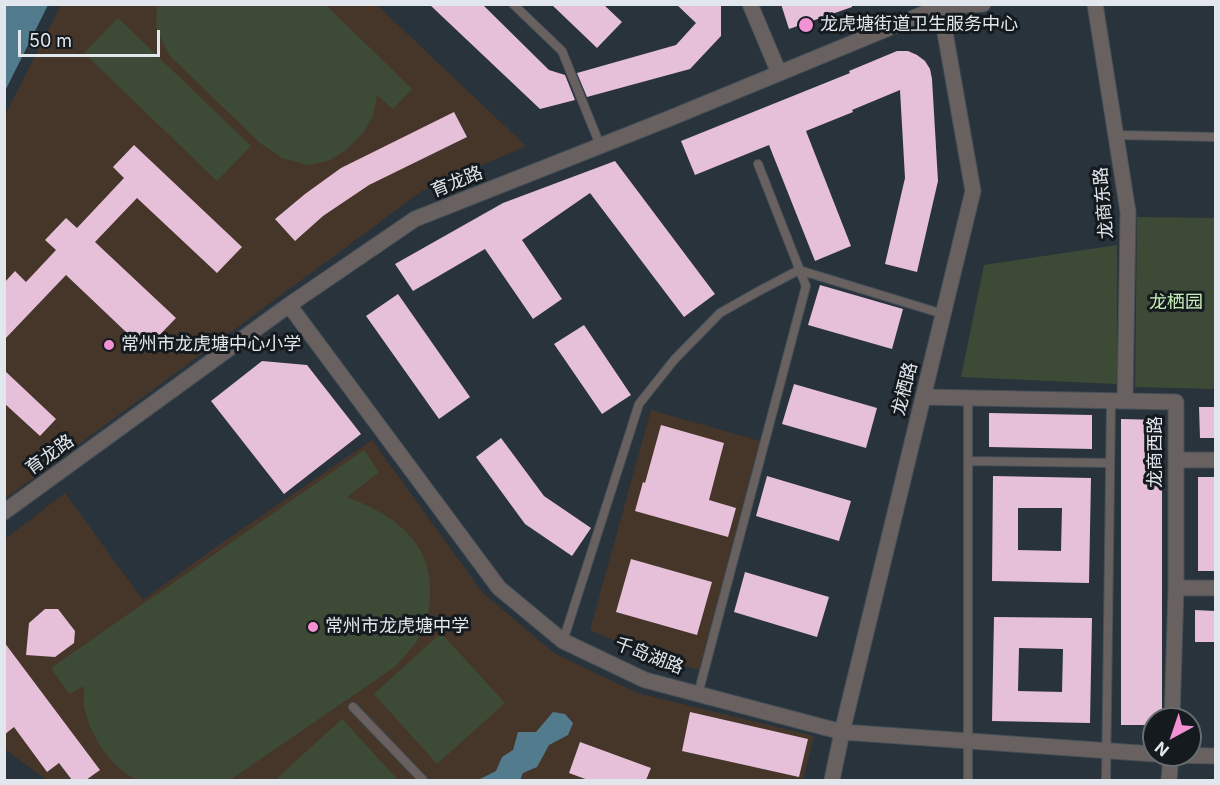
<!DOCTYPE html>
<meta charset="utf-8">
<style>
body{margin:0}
#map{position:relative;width:1220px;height:785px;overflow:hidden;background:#28333c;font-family:Inter,sans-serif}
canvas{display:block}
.frame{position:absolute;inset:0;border:6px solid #e1e7ed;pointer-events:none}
.north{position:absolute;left:1142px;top:707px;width:60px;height:60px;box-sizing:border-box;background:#151a1e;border:2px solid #676c71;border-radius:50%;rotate:220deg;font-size:16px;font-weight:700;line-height:24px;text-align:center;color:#e1e7ed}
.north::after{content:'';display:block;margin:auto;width:21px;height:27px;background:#f391d5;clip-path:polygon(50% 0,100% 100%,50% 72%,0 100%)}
.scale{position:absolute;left:18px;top:30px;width:142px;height:27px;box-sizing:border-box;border:3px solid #e1e7ed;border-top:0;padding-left:8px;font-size:18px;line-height:21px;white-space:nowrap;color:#e1e7ed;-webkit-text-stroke:4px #151a1e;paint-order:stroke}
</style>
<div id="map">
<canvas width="1220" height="785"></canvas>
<div class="frame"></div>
<div class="north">N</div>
<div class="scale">50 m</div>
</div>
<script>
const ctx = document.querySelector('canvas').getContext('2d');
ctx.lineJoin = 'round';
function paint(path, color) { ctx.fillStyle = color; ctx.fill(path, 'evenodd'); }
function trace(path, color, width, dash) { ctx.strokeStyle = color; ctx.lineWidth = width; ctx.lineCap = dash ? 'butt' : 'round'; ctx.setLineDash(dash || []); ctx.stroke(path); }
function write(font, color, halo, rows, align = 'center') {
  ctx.font = font + ' Inter,"Noto Sans SC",sans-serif'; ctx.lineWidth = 6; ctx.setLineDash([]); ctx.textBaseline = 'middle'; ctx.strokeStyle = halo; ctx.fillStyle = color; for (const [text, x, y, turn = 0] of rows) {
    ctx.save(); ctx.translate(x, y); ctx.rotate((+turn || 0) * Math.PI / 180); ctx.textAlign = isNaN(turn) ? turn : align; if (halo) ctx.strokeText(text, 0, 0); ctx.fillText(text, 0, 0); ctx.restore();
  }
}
const education = new Path2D(`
 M61,5H377L526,146L422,191L5,499L4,117Z
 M651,410L760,441L699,670L643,653L590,630Z
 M372,440L482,592L554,653L637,693L814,736L803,780H46L5,749V539L65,493L143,600L216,547Z`);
const green = new Path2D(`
 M157,5H326L412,89L393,109L377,95L373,116L364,132L345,151L328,161L308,165L282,158L260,143L169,55L156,28Z
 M118,18L251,146L217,181L84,53Z
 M1137,217L1215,218V389L1135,387Z
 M1117,245V384L961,377L984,265Z
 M364,450L379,472L347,497C393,515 434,541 430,598C429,614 426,628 417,641C411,650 402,658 396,666L230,780H137C110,766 92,739 85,710C83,703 84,694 84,686L69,694L51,668Z
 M441,633L505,703L437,764L374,694Z
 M342,719L398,780H275Z`);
const water = new Path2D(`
 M5,4L48,5L5,91L4,5Z
 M553,712L565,714L573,723L568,735L549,745L537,767L523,773L520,780H478L496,771L502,757L513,750L518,732H536Z`);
const building = new Path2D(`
 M429,4H482L549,70L565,75L575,100L540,109Z
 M551,4H603L622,22L597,48Z
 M676,4H721V36L690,69L587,97L577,73L676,45L696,23Z
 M781,4H852V7L789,29Z
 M897,51H908L917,55L925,61L930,69L932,79L938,181L917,272L885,264L905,178L900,90L852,110L853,112L806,131L851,246L815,261L769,145L695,175L681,141L850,73L849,71Z
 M454,112L467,137L369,185L323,216L295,241L275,219L305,194L341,168Z
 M134,145L242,247L217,273L137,198L95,242L176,318L145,350L66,275L4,340V283L15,271L26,282L56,250L45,240L66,218L77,228L124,178L113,167Z
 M615,161L715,294L684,317L590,193L522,240L562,299L533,319L485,249L413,291L395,264L503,203Z
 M820,285L903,309L892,349L808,325Z
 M398,294L470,397L439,419L366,316Z
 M584,325L631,395L602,414L554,344Z
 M262,361L307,365L361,434L284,494L211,401Z
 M4,370L56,419L40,436L4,403Z
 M794,384L877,408L866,448L782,424Z
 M1199,407H1215V438H1200Z
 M989,413L1092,415V449L989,447Z
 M1121,419L1162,420V719H1154V725H1121Z
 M661,425L724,443L709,500L736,508L728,537L635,511L643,482L645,483Z
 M501,438L544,496L591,528L572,556L525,524L476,457Z
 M767,476L851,501L839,541L756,516Z
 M993,476L1091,478L1089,583L992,581ZM1018,508H1062L1061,551L1018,550Z
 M1198,477H1215V571H1198Z
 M631,559L712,582L697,635L616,612Z
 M745,572L829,597L817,637L734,612Z
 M45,609H58L75,631L74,643L55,657L26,655L29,623Z
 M1195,610L1215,611V642H1195Z
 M994,617L1092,618L1090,723L992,721ZM1019,648L1063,649L1062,692L1018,691Z
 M4,642L100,770L86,780H72L59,763L47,772L14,727L4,735Z
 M690,712L808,739L799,777L682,751Z
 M580,742L651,768L646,780H588L569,773Z`);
const service = new Path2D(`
 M513,4L562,51L600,145
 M1116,135L1216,137
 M968,398V780
 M968,461L1110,463
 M563,641L639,404L674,360L720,313L759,291L799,270L943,314
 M698,694L806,286L758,164
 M353,707L423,780
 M1106,780L1111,400`);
const minor = new Path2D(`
 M750,4L779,73
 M1095,4L1128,212L1125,401
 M289,305L499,588L563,641L645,680L842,732L1154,754
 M923,397L1176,402V588L1172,719
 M1176,460H1216
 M4,512L289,305L415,219L668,119L940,7L983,4
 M1176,588H1216
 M1165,755L1216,756
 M832,780L842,732L973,191L940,4
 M1169,780L1171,755`);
const markers = [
 [806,25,8,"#f391d5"],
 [109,345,6,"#f391d5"],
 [313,627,6,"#f391d5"]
];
const poiNames = [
 ["龙虎塘街道卫生服务中心",820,25],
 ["常州市龙虎塘中心小学",121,345],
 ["常州市龙虎塘中学",325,627]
];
const streetNames = [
 ["育龙路",457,182,-22],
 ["龙商东路",1104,203,-95],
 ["龙栖路",905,389,-76],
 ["龙商西路",1156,452,-90],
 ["育龙路",50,455,-36],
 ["千岛湖路",649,656,21]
];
const parkNames = [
 ["龙栖园",1176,303]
];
paint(education, '#46362a');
paint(green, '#3c4a36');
paint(water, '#527b8e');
paint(building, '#e6bfd9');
trace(service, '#465058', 10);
trace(minor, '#465058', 17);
trace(service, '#696160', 8);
trace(minor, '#696160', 15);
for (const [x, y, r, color] of markers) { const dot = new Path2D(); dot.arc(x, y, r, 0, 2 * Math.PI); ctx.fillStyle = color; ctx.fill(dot); trace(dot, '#151a1e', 2); }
write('18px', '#e1e7ed', '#151a1e', poiNames, 'left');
write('18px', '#e1e7ed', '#151a1e', streetNames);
write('18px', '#c6eeb6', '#151a1e', parkNames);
</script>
